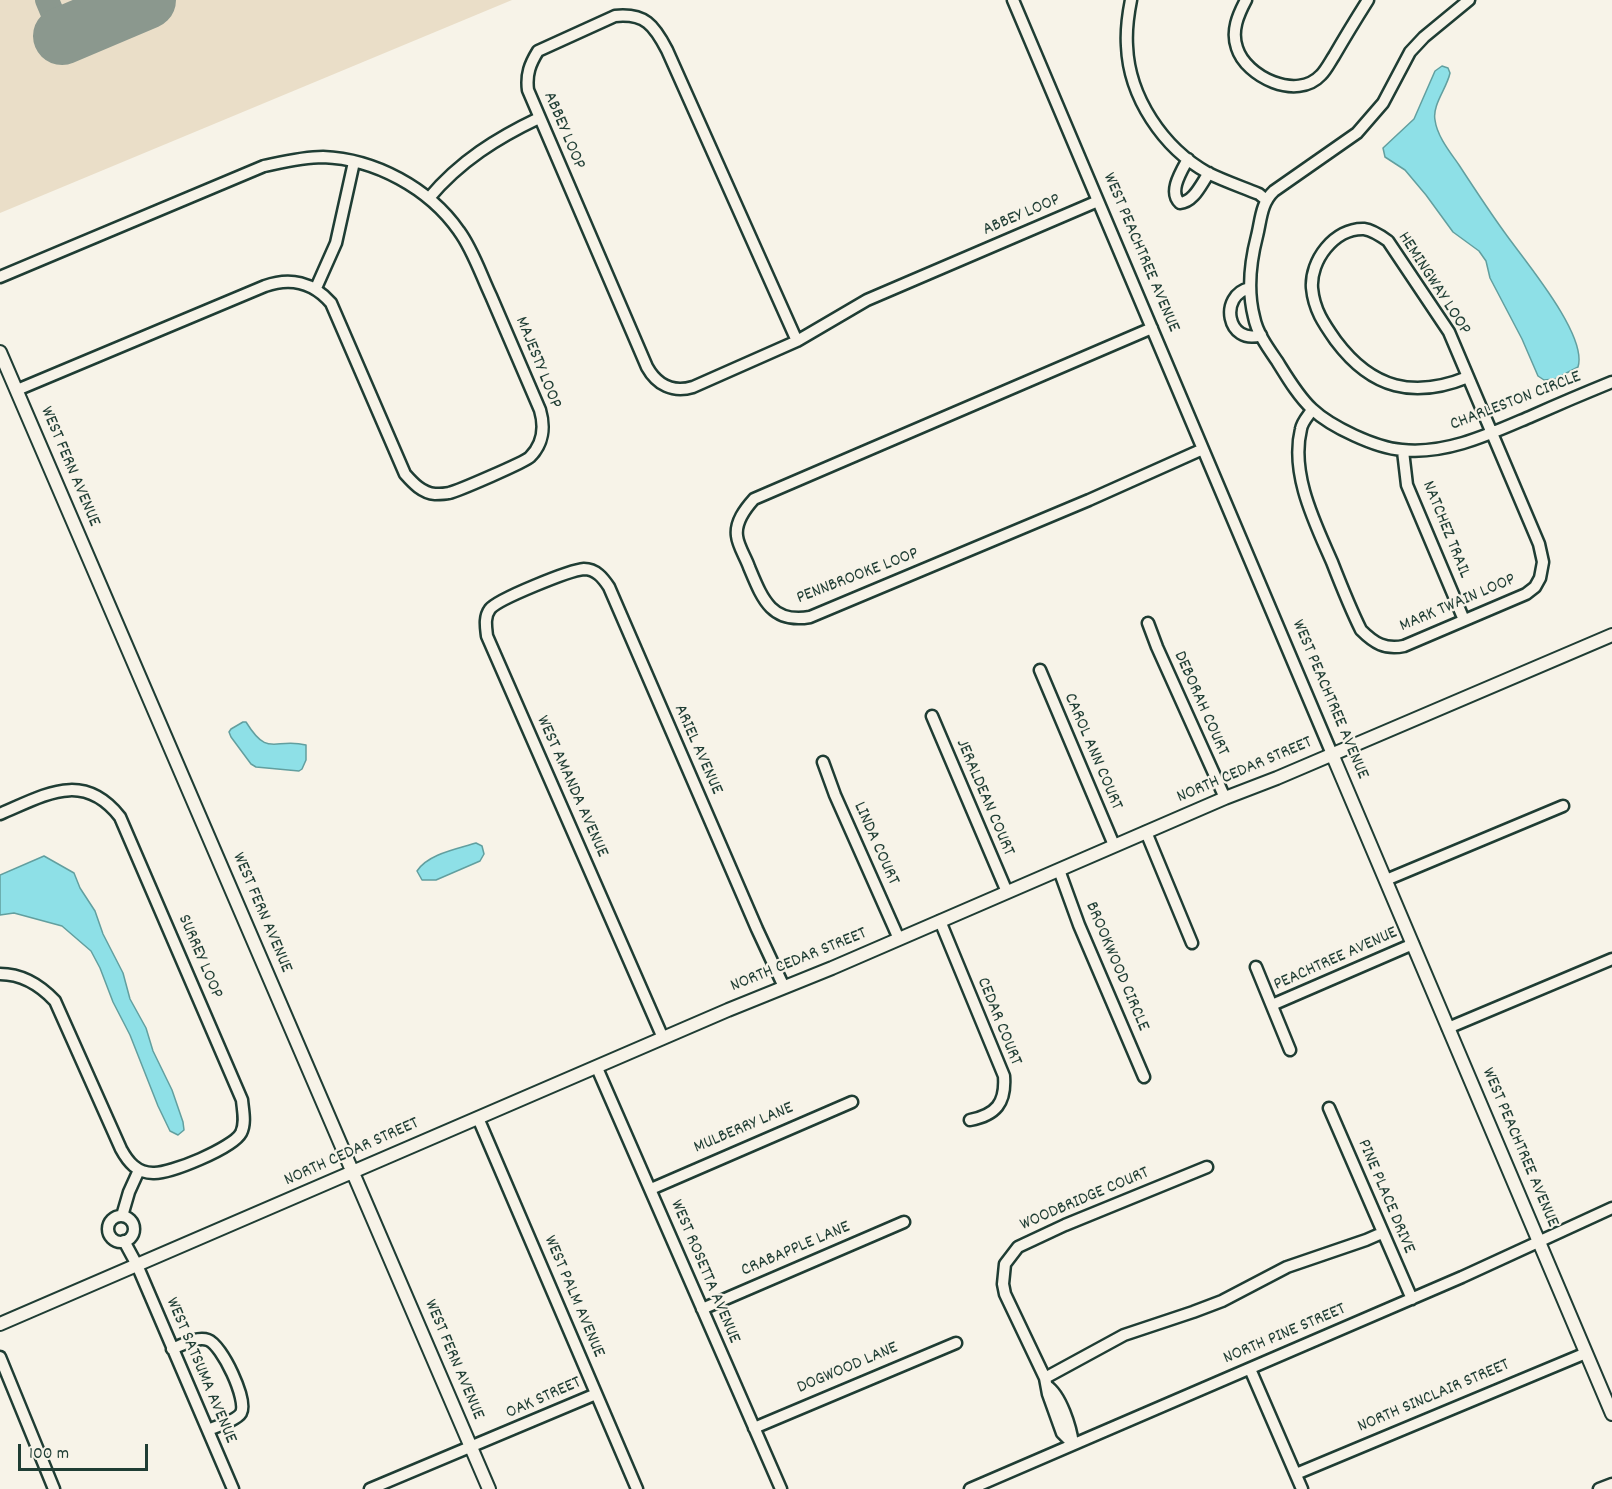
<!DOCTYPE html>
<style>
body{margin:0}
#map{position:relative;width:1612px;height:1489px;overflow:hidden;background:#f7f3e8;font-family:Dekko,sans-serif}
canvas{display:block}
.scale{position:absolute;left:18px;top:1444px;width:130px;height:27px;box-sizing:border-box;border:3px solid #1f3d34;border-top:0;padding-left:8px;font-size:18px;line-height:21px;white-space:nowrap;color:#1f3d34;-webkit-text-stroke:4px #f7f3e8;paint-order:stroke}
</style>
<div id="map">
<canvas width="1612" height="1489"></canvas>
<div class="scale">100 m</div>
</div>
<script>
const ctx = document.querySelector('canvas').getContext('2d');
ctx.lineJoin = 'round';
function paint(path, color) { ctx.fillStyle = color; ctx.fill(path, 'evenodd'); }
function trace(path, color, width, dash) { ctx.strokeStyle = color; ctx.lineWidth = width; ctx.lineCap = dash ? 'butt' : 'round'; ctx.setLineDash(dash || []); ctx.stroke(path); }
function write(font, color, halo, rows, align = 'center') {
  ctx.font = font + ' Dekko,sans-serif'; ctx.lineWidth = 4.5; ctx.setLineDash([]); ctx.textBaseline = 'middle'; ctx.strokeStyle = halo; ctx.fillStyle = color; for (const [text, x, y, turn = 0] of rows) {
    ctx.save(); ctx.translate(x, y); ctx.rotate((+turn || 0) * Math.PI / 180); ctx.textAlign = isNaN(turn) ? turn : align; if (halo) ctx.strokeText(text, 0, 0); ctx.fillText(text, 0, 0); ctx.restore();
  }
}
const built = new Path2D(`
 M0,0H512L0,213Z`);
const water = new Path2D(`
 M1442,66L1448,68L1450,73C1447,88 1432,105 1435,120C1437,136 1450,152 1459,165C1474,188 1489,211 1505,233C1524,260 1588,335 1578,367L1555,379L1544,380L1538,376L1522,339L1490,278L1486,261L1479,251L1453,232L1426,195L1405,170L1385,157L1383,148L1414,119L1435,71Z
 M243,722H246C269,759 274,737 306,745V760L302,769L299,771L256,767L251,764L231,737L229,732L231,729Z
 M476,843L482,846L484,854L480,861L436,880H422L417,871C428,854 457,849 476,843Z
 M44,856L74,873L80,888L95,911L103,934L123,973L130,999L146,1028L153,1051L172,1090L183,1122L184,1130L178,1135L170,1131L158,1106L130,1035L113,1002L100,968L91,951L62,926L14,913L0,915V875Z`);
const taxiway = new Path2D(`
 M47,0L62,36`);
const runway = new Path2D(`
 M62,36L147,0`);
const minor = new Path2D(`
 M1013,0L1332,754
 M1131,0C1128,15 1126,31 1127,46C1129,97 1163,148 1208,173C1224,181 1242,187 1259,194L1265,199
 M1246,0C1238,15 1231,31 1237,48C1246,77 1297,101 1321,75C1326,70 1330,62 1334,56C1345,37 1356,19 1368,0
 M1469,0L1424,37L1410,52L1383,103L1357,133L1274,191C1261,203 1261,220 1257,236C1250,263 1247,290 1254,317C1257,333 1268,348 1277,361C1287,377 1298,396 1312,409C1331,427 1376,448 1402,450C1447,455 1492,433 1532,416C1559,404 1585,393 1612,382
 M1188,159C1181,172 1168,192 1180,203C1194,202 1201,184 1209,173
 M429,198C460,161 497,138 539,118
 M0,277L264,166C283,162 303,157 323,157C375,159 429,188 459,231C473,250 481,275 491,296C507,334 524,372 540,410C545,427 543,444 530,457C525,462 458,491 449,493C445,494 439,494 435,494C422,493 413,483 405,474L331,303C313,282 290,277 265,286L17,390
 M316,288L336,243L354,162
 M1250,288C1218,295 1227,346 1261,335
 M1152,328L754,499C745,509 735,522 737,536C738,546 746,558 749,567C762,598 771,624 810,617L1089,500L1203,449
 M797,341L667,50C654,25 645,13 615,16L538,51C530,64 526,74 528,90L647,367C657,385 673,393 693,387L797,341L867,300L1098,201
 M1312,410C1308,416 1302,422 1301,429C1290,474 1315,523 1332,562C1341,585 1350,608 1361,630C1374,643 1385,650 1404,646L1526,594L1535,587L1540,578L1543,562L1539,544L1449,332L1388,241C1381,236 1372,230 1364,229C1334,228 1310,261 1312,288C1314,310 1324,324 1336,341C1372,389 1414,399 1468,377
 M1403,451L1407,485L1464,620
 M1148,623L1157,647L1225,798
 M1040,670L1114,845
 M932,716L1007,892
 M823,762L835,795L899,939
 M0,814C45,795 83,770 120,817L242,1100C243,1111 246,1123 241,1133C233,1148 170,1174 153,1173C137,1173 128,1162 121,1149L55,1001C40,985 23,974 0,974
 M1146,832L1192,943
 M1059,870L1079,925L1144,1077
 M1386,880L1563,806
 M940,921L1004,1076C1006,1103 996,1115 970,1120
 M1256,967L1290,1050
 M1272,1005L1413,944
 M1448,1028L1612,959
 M663,1038L487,636C486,627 484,617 490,609C498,599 570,570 584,569C596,569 603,578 609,587L757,929L784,987
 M597,1068L781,1489
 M1329,1108L1412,1299
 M478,1118L637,1489
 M651,1189L852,1102
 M122,1216L129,1192L139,1170
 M108 1229a13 13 0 1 1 26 0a13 13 0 1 1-26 0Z
 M124,1241L137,1265L233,1489
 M702,1309L904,1222
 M172,1349C182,1345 197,1336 208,1340C222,1345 248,1400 241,1413C237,1420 215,1427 208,1430
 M0,1357L54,1489
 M1250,1369L1302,1489
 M1045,1378L1124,1335L1193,1312L1222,1301L1287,1267L1366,1240L1382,1233
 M1047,1386C1061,1395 1071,1428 1073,1444
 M754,1428L956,1343
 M1073,1444L1062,1433L1048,1394L1045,1378L1005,1294L1003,1284L1005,1264L1018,1247L1065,1225L1207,1167
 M1296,1474L1586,1353
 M370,1489L596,1394
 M970,1489L1462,1277L1612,1208
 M1599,1489L1612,1484`);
const tertiary = new Path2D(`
 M0,352L489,1489
 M1332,754L1612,1414
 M0,1324L728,1010L832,968L1225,798L1277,778L1612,635`);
const streetNames = [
 ["ABBEY LOOP",563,131,67],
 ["ABBEY LOOP",1022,216,-23],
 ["WEST PEACHTREE AVENUE",1140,253,67],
 ["HEMINGWAY LOOP",1433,284,57],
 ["MAJESTY LOOP",537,363,68],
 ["CHARLESTON CIRCLE",1516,402,-21],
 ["WEST FERN AVENUE",69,467,67],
 ["NATCHEZ TRAIL",1445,530,68],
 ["PENNBROOKE LOOP",858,577,-21],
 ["MARK TWAIN LOOP",1458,604,-23],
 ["WEST PEACHTREE AVENUE",1329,700,67],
 ["DEBORAH COURT",1200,704,66],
 ["ARIEL AVENUE",697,750,66],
 ["CAROL ANN COURT",1092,752,67],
 ["NORTH CEDAR STREET",1245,771,-23],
 ["WEST AMANDA AVENUE",571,787,66],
 ["JERALDEAN COURT",984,798,67],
 ["LINDA COURT",875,844,66],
 ["WEST FERN AVENUE",261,913,67],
 ["SURREY LOOP",199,957,67],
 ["PEACHTREE AVENUE",1336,960,-24],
 ["NORTH CEDAR STREET",799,961,-22],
 ["BROOKWOOD CIRCLE",1116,967,67],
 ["CEDAR COURT",998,1022,68],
 ["MULBERRY LANE",744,1129,-23],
 ["WEST PEACHTREE AVENUE",1519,1148,67],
 ["NORTH CEDAR STREET",352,1153,-24],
 ["PINE PLACE DRIVE",1385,1197,67],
 ["WOODBRIDGE COURT",1085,1200,-23],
 ["CRABAPPLE LANE",796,1250,-23],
 ["WEST ROSETTA AVENUE",704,1272,67],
 ["WEST PALM AVENUE",573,1297,67],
 ["NORTH PINE STREET",1285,1335,-23],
 ["WEST FERN AVENUE",453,1360,67],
 ["DOGWOOD LANE",848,1369,-23],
 ["WEST SATSUMA AVENUE",200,1371,67],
 ["NORTH SINCLAIR STREET",1434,1397,-23],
 ["OAK STREET",544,1399,-24]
];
paint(built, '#eadec8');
paint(water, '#8ee0e7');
trace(water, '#629f9f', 1.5);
trace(taxiway, '#8b988e', 24);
trace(runway, '#8b988e', 58);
trace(minor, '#1f3d34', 15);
trace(tertiary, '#1f3d34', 16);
trace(minor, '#f7f3e8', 10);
trace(tertiary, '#f7f3e8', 12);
write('18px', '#1f3d34', '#f7f3e8', streetNames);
</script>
